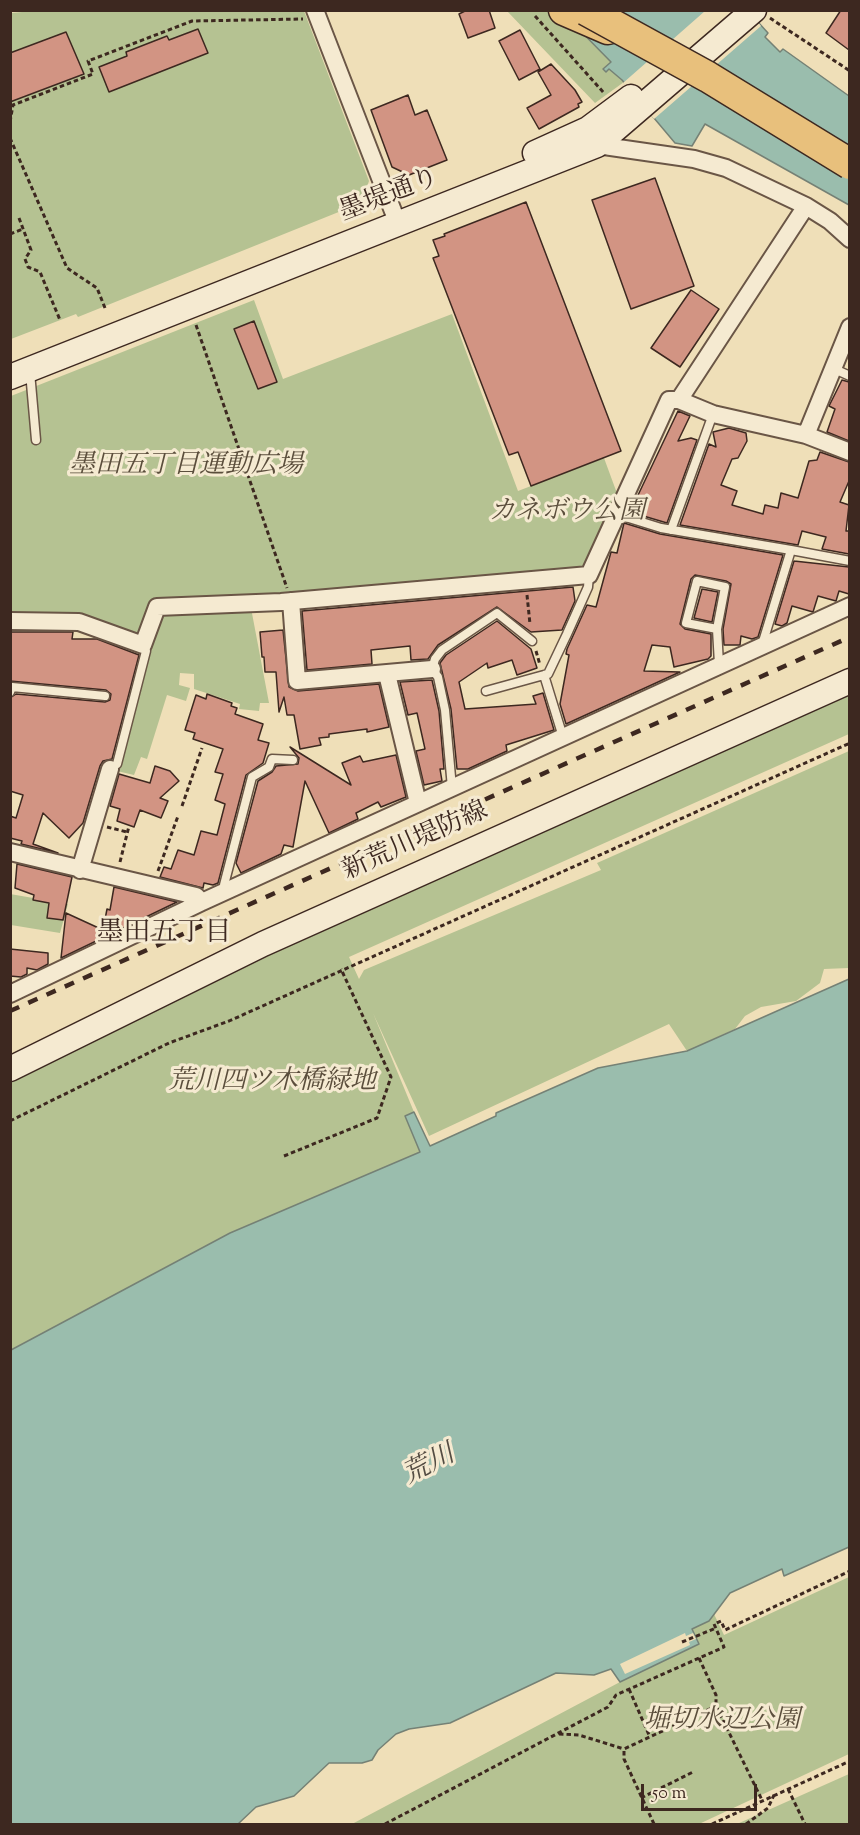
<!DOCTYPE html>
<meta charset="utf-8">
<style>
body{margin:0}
#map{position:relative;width:860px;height:1835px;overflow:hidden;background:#efdfb8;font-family:"Sorts Mill Goudy",serif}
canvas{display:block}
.frame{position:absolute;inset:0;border:12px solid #3d2820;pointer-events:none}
.scale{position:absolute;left:641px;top:1784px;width:116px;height:27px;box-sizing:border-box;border:3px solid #3d2820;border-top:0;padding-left:8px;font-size:18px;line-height:21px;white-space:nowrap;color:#3d2820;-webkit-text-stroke:4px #f5ead1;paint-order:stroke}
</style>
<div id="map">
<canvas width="860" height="1835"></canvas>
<div class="frame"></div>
<div class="scale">50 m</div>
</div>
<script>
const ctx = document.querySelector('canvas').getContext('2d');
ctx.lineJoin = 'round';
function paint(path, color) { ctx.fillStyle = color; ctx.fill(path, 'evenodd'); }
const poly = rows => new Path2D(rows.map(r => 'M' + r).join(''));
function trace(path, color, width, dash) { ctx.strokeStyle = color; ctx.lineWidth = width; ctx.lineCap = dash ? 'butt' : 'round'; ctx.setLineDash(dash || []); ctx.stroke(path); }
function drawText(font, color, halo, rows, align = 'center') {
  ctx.font = font + ' "Sorts Mill Goudy","Noto Serif JP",serif'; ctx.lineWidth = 6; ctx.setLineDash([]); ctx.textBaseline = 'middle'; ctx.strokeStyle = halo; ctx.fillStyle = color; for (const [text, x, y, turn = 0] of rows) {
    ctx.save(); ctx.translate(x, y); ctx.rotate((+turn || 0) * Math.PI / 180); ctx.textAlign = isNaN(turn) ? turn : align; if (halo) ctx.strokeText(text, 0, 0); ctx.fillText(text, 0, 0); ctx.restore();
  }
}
paint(poly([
 [44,10,304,11,369,181,361,203,78,317,76,314,11,339,11,13],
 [507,11,561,11,611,62,603,70,609,69,624,82,595,103],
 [254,300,283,379,452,314,518,491,604,458,618,496,585,569,199,601,154,600,138,638,11,613,11,396],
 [251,608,269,703,260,703,259,711,239,709,240,704,194,689,194,674,180,673,179,685,190,688,186,701,167,695,147,759,141,757,134,775,117,771,160,612],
 [849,691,849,734,349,957,359,979,364,970,601,870,597,863,849,751,849,968,824,969,820,983,796,1001,761,1007,745,1016,735,1029,687,1051,669,1024,429,1136,373,1013,414,1112,405,1116,420,1152,230,1233,11,1350,11,1078,334,920],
 [10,894,68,904,60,933,11,925],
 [849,1577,849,1754,699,1824,352,1824,620,1682,698,1644,692,1629,709,1621,714,1614,724,1635],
 [849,1774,849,1824,737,1824,775,1807]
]), '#b5c292');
const water = poly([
 [561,11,748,11,768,33,765,37,780,52,783,49,849,96,849,205,705,124,692,146,675,143,622,80,609,69,606,72,603,69,611,62,561,11],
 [849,979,849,1547,784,1576,782,1569,730,1593,709,1621,692,1629,699,1644,620,1682,611,1669,594,1675,556,1673,450,1723,409,1729,396,1734,378,1750,372,1760,362,1763,329,1763,294,1796,256,1807,238,1824,11,1824,11,1350,230,1233,420,1152,405,1116,414,1112,430,1146,496,1116,496,1113,598,1068,687,1051,849,979]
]);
paint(water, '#9abdad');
trace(water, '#758175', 1.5);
paint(poly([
 [705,11,749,11,761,26,654,119,623,83],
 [685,1633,686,1636,693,1633,696,1639,689,1642,690,1645,625,1674,620,1664]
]), '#efdfb8');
const building = poly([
 [467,10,489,10,495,28,468,38,459,14,467,10],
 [841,10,849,10,849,50,826,33,841,10],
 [198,29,208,53,109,92,99,67,127,56,126,52,167,36,169,40,198,29],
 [520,30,540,69,519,80,499,41,520,30],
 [66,32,84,74,10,102,10,53,66,32],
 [551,64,575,90,582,102,578,104,579,107,539,129,527,108,551,95,538,72,551,64],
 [408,95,415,115,427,110,447,160,409,175,392,167,371,110,408,95],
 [655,178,694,286,631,309,592,200,655,178],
 [526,202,621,451,531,486,518,452,509,455,433,258,439,256,433,240,445,236,444,234,526,202],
 [691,290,719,309,680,367,651,348,691,290],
 [254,321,277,382,258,389,234,329,254,321],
 [842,380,849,382,849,441,827,432,835,409,829,406,842,380],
 [678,411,690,416,678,441,691,438,697,440,667,523,630,512,678,411],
 [729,428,746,433,747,441,738,458,732,459,721,485,737,491,732,505,763,514,765,505,778,508,781,493,798,498,809,461,817,460,820,452,849,462,849,481,840,502,849,505,846,531,849,531,849,554,822,549,826,537,802,531,798,545,680,525,709,444,716,447,713,432,729,428],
 [624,523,660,534,783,555,758,637,752,639,741,636,740,645,724,645,723,629,731,584,726,581,695,575,691,579,680,624,685,629,711,634,711,656,708,659,674,667,670,647,652,645,644,671,680,672,566,724,560,704,569,655,566,654,567,649,587,605,596,607,611,552,617,553,624,523],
 [794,561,849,567,849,594,839,591,836,601,818,596,813,612,792,606,787,623,782,626,775,624,794,561],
 [573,587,575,601,562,630,531,632,497,607,438,645,428,659,411,660,410,646,371,650,372,664,307,670,302,611,573,587],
 [702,589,718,592,712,622,694,618,702,589],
 [497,621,531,649,537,668,517,675,512,660,488,668,487,663,459,682,465,709,536,704,533,696,543,693,554,730,506,745,507,751,468,769,457,769,451,709,440,663,446,655,497,621],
 [283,630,289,687,298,691,379,684,389,727,367,732,367,729,329,734,329,737,319,738,321,745,300,749,294,715,287,715,284,697,279,712,276,672,265,672,264,657,262,657,260,632,283,630],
 [10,632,73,632,72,639,97,639,139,655,112,759,103,761,100,766,83,823,69,838,43,813,33,844,58,853,21,844,22,841,10,838,10,816,16,818,23,795,10,791,10,698,16,694,105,702,110,700,111,694,106,690,10,681,10,632],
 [432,680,439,711,444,769,440,769,442,781,424,785,416,751,425,749,417,713,408,715,400,682,432,680],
 [207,694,232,703,231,706,237,708,235,714,263,724,258,740,269,743,263,763,246,775,218,883,213,885,204,883,203,888,160,877,164,867,171,869,178,850,194,855,201,831,217,835,225,804,215,800,223,774,215,772,223,749,193,739,195,733,185,730,196,695,206,699,207,694],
 [290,747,351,785,342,763,360,756,363,762,396,755,406,797,381,807,378,802,356,813,358,819,329,833,305,781,293,847,284,845,281,854,241,873,236,863,258,781,272,772,276,766,298,764,299,758,290,747],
 [155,766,170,771,179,781,160,798,168,801,161,818,140,810,134,827,117,821,120,809,110,806,119,774,150,783,155,766],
 [17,864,72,877,63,920,47,918,49,903,33,900,34,895,15,888,17,864],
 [114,887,177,902,61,958,66,913,103,930,107,909,110,910,114,887],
 [10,949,48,953,48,964,37,970,27,968,27,974,21,977,10,976,10,949]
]);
paint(building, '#d29483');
trace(building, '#3d2820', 1.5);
const service = poly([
 [832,368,850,376],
 [30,372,36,440],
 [616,514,661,528,791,550,762,645],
 [671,530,713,414],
 [791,550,850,561],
 [717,629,686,623,697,581,725,587,717,629,719,664],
 [486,691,544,675],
 [10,692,12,687,105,696],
 [563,737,544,675,548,674,567,634,588,587,589,575],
 [110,769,117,764,146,651,143,645],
 [452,788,445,710,438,677,432,669,435,659,442,650,497,613,532,641],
 [228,891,224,885,252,777,269,767,272,759,293,760]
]);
const minor = poly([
 [315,10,398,224],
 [597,145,694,159,726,168,806,206,830,221,850,239],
 [679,400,713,414,806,435,850,452],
 [806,435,850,327],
 [291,601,297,681,432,669],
 [10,621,79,622,143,645,157,607,281,602,589,575,669,400,679,400,806,206],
 [387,674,418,803],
 [10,852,196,896,202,902],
 [80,870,110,769],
 [10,994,202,902,850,606]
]);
const secondary = poly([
 [535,153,588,129,631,97],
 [10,377,597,145,754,10],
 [10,1069,263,944,850,681]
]);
const motorway = poly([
 [564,10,608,29]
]);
trace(service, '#6a5646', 11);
trace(minor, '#6a5646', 20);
trace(secondary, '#3d2820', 27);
trace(motorway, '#3d2820', 33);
trace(poly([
 [535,16,604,93],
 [770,18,850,71],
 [10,122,13,105,93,74,88,61,192,21,303,19],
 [10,138,67,268,97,288,105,308],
 [19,218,31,250,25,259,28,267,40,272,60,320],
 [10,234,23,229],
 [196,325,287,588],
 [527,595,530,624],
 [536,651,540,665],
 [182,806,202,748],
 [107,827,127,832],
 [120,862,129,826],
 [158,871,178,816],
 [10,1121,169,1043,229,1021,850,743],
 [284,1156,377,1118,391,1077,341,969],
 [682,1642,716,1628],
 [699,1658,716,1695,716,1706,762,1800],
 [629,1689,649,1735],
 [559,1734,579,1735,624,1749],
 [788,1789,805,1824],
 [641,1798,693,1772],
 [385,1824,608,1707,616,1695,724,1647,714,1624,721,1621,725,1630,850,1571],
 [654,1824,624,1759,624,1749,716,1706],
 [712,1824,850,1761],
 [746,1824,768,1808,774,1795]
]), '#3d2820', 3, [4.5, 3]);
trace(service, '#f5ead1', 8);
trace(minor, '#f5ead1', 16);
trace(secondary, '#f5ead1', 24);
trace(motorway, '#e8c07c', 30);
trace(poly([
 [10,1011,850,637]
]), '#3d2820', 4.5, [10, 10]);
const motorwayBridge = poly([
 [586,10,708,77,850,164]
]);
trace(motorwayBridge, '#3d2820', 33, []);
trace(motorwayBridge, '#e8c07c', 30);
drawText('26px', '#3d2820', '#f5ead1', [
 ["墨堤通り",390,197,-21],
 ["新荒川堤防線",416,843,-24]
]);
drawText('italic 26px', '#5b4e3c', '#f5ead1', [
 ["墨田五丁目運動広場",186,468],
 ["カネボウ公園",567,514],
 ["荒川四ツ木橋緑地",272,1084],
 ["堀切水辺公園",722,1723]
]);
drawText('27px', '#3d2820', '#f5ead1', [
 ["墨田五丁目",164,935]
]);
drawText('italic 27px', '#544d43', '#f5ead1', [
 ["荒川",430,1467,-27]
]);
</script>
